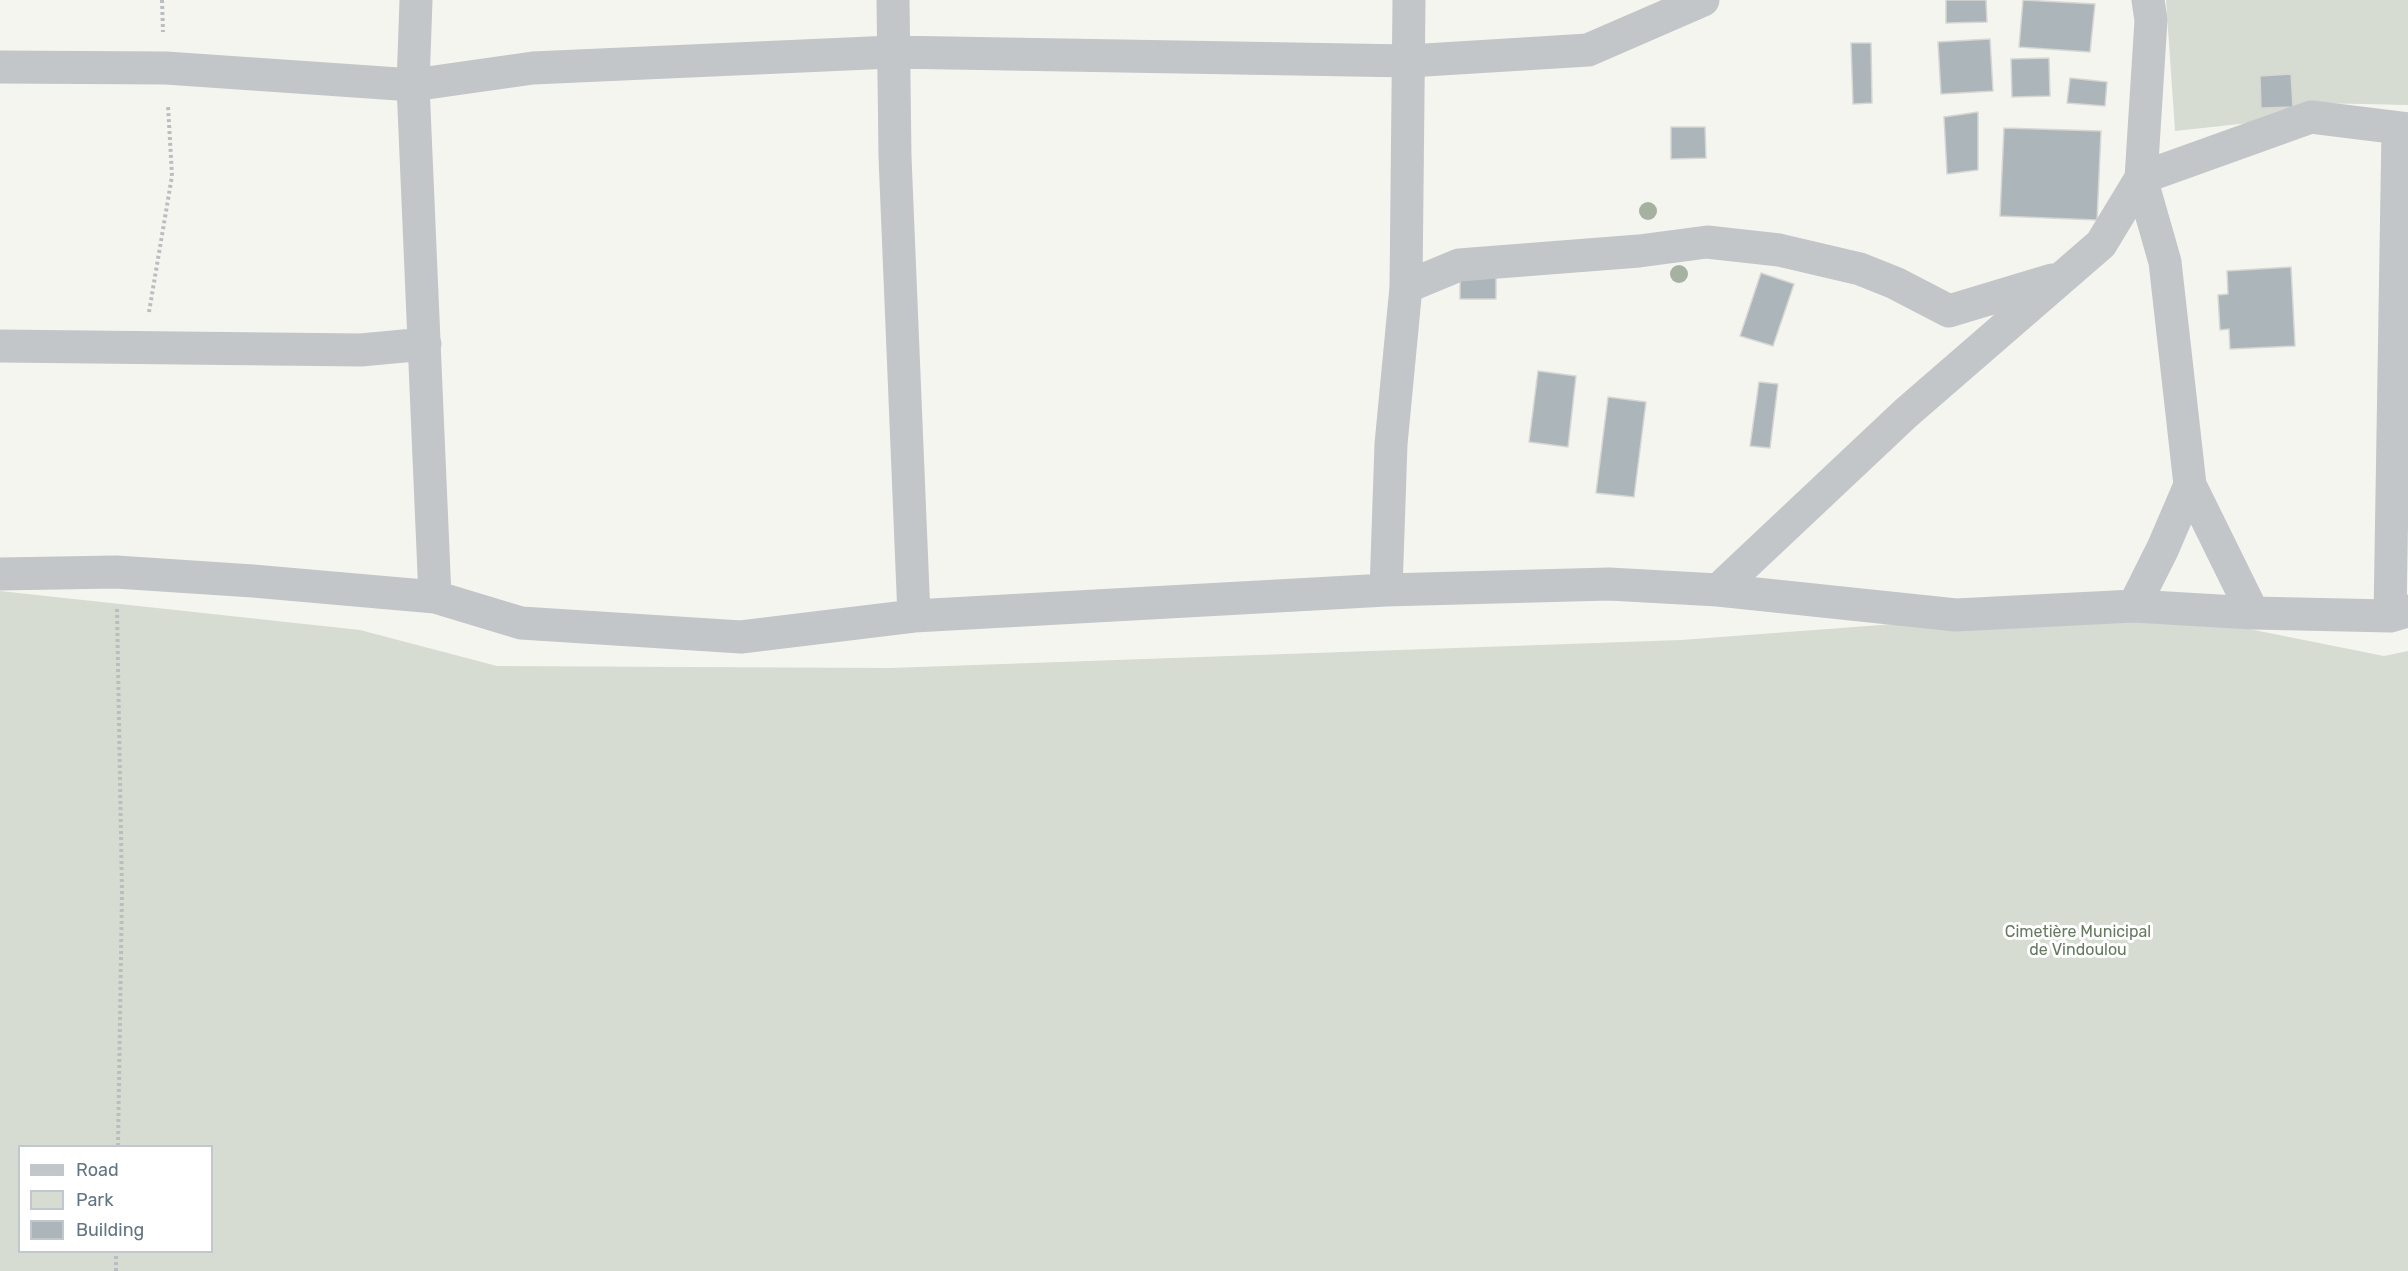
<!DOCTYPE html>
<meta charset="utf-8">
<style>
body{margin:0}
#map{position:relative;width:2408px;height:1271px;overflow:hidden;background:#f5f5f0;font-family:Rubik,sans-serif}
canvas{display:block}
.legend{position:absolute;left:18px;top:1145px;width:195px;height:108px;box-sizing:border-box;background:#fff;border:2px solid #c0c8cd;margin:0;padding:8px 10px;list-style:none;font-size:18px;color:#627583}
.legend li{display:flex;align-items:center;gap:12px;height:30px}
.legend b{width:30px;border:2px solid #c0c8cd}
</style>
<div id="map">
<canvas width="2408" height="1271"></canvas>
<ul class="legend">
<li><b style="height:8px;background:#c2c6c9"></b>Road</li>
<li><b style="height:16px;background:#d6dcd1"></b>Park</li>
<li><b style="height:16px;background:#acb5b9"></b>Building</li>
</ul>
</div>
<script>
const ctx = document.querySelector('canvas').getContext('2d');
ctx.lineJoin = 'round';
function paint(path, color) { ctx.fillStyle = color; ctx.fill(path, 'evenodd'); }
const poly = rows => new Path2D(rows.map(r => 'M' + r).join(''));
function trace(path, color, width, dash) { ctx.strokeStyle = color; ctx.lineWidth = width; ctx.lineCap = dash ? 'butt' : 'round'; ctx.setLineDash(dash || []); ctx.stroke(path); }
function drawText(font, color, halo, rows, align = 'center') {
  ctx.font = font + ' Rubik,sans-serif'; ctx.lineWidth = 6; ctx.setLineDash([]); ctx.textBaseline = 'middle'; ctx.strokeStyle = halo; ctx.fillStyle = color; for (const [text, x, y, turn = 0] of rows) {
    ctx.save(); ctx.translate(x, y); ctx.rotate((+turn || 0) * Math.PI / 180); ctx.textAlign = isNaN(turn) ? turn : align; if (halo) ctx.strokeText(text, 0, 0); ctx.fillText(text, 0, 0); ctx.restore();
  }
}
paint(poly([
 [2166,0,2408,0,2408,105,2314,103,2277,120,2175,131],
 [0,591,360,630,497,666,890,668,1681,640,2134,606,2384,656,2408,651,2408,1271,0,1271],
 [20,1146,212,1146,212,1252,20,1252]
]), '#d6dcd1');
const building = poly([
 [1946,0,1986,0,1987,22,1946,23,1946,0],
 [2023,0,2095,4,2090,52,2019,47,2023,0],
 [1990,39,1993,91,1941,94,1938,42,1990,39],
 [1851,43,1871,43,1872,103,1853,104,1851,43],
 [2049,58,2050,96,2012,97,2011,59,2049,58],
 [2291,74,2293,107,2261,108,2260,76,2291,74],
 [2070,78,2107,82,2105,106,2067,103,2070,78],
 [1978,112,1978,170,1947,174,1944,117,1978,112],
 [1671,127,1705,127,1706,158,1671,159,1671,127],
 [2004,128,2101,131,2097,220,2000,216,2004,128],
 [2291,267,2295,346,2230,349,2229,329,2220,330,2218,295,2228,294,2227,271,2291,267],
 [1761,273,1794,284,1773,346,1740,336,1761,273],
 [1496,275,1496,299,1460,299,1460,276,1496,275],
 [1538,371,1576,376,1568,447,1529,442,1538,371],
 [1759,382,1778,384,1770,448,1750,446,1759,382],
 [1608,397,1646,402,1634,497,1596,493,1608,397]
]);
paint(building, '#acb5b9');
trace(building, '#d6d6d3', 1.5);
trace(poly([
 [162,0,163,32],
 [149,312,172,176,168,105],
 [117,609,122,892,118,1146],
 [116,1271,116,1252]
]), '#bbbec0', 4, [3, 3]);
trace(poly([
 [416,0,413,85,435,597],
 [893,0,895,157,914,616],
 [2148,0,2151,20,2141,178,2165,262,2190,485,2253,613],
 [0,67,166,68,413,85,533,68,892,52,1409,61,1588,50,1703,0],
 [1406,287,1459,265,1639,251,1707,242,1779,250,1860,269,1895,283,1949,311,2052,280],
 [0,346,361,350,425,344],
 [0,574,116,572,253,581,435,597,521,623,741,637,914,616,1386,590,1609,584,1718,590,1956,615,2134,606,2253,613,2390,616,2408,611],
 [1386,590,1391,444,1406,287,1409,0],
 [1718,590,1906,413,2101,244,2141,178,2311,117,2408,129],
 [2134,606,2163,548,2190,485],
 [2390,616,2398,129]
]), '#c2c6c9', 33);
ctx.fillStyle = '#a7b1a1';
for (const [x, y] of [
 [1648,211],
 [1679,274]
]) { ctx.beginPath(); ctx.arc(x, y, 9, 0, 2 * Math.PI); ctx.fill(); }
drawText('16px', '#677a61', '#fff', [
 ["Cimetière Municipal",2078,932],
 ["de Vindoulou",2078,950]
]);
</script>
